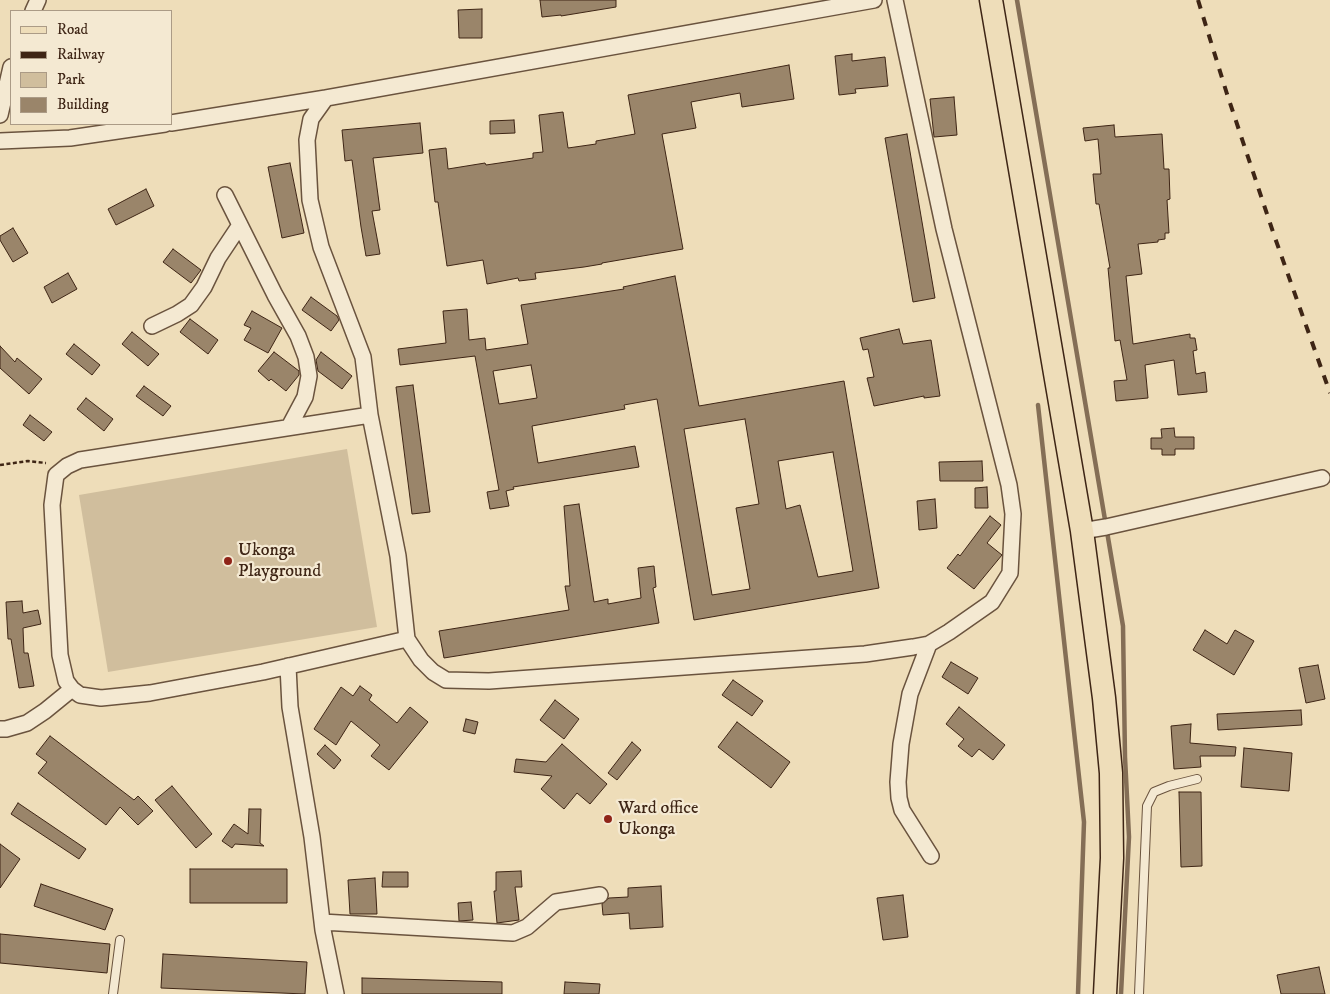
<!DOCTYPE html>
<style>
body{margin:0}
#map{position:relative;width:1330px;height:994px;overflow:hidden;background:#eeddb9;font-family:"IM FELL DW Pica",serif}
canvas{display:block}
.legend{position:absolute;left:10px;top:10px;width:162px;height:115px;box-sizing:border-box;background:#f4e9d2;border:1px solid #ab9b86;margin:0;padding:6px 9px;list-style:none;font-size:15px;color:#3e2515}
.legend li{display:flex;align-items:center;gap:10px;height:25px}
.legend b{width:25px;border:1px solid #ab9b86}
</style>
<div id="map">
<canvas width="1330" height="994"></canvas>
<ul class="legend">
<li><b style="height:6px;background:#eeddb9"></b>Road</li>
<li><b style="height:6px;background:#3e2515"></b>Railway</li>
<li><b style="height:14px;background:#d0be9d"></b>Park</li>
<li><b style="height:14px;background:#9a856a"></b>Building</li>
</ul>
</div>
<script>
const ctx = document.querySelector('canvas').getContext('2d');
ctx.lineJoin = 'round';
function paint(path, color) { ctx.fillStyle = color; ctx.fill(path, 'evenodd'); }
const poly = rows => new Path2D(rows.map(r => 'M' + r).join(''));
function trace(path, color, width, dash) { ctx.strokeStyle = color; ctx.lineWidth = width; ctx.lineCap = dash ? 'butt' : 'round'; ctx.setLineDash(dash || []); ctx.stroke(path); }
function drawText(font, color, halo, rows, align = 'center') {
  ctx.font = font + ' "IM FELL DW Pica",serif'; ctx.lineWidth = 4.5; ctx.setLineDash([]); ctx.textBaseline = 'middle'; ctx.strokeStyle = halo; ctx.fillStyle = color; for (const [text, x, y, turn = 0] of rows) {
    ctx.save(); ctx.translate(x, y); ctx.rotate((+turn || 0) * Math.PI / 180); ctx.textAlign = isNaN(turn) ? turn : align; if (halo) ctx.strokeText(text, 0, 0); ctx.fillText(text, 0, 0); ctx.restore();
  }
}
paint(poly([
 [347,449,377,627,108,672,79,495]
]), '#d0be9d');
trace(poly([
 [1017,0,1123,626,1125,757,1129,837,1121,994],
 [1038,405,1084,822,1078,994]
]), '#846e56', 4.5);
const building = poly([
 [540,0,616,0,616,7,561,16,561,15,542,17,540,0],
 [482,9,482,38,459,38,458,10,482,9],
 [852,54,852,61,885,57,888,86,855,89,856,93,839,95,835,56,852,54],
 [789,65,794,99,742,107,740,93,691,102,696,128,662,134,683,249,602,263,602,264,584,267,535,273,536,279,519,281,518,278,487,284,483,260,447,266,438,202,435,202,429,150,446,148,448,169,485,163,486,165,533,158,533,153,543,152,539,115,563,112,568,148,596,144,596,141,635,134,628,95,789,65],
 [954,97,957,135,934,137,930,99,954,97],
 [514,120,515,133,490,134,490,121,514,120],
 [420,123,423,153,373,158,380,210,372,211,380,254,366,256,361,227,352,160,345,161,342,130,420,123],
 [1114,125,1115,137,1162,134,1164,169,1169,169,1170,199,1167,200,1169,233,1165,233,1165,239,1158,240,1158,242,1138,244,1142,274,1126,276,1133,344,1190,334,1190,338,1195,338,1197,350,1193,351,1196,374,1205,372,1207,392,1178,395,1174,360,1145,365,1148,398,1116,401,1114,381,1127,380,1120,340,1115,341,1108,268,1110,268,1099,204,1096,204,1093,174,1101,174,1098,139,1085,141,1083,128,1114,125],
 [907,134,935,298,913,302,885,138,907,134],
 [290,163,304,233,282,238,268,167,290,163],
 [146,189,154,206,116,225,108,209,146,189],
 [13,228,28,253,13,262,0,240,0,236,13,228],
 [173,249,201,270,191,283,163,262,173,249],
 [68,273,77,289,52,303,44,287,68,273],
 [675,276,699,406,844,381,879,588,694,620,657,399,624,405,625,409,532,426,538,463,635,446,639,467,513,487,514,489,506,491,509,506,490,509,487,492,499,490,475,356,400,365,398,349,446,343,443,311,467,309,469,340,485,338,486,350,528,344,521,305,624,289,623,287,675,276],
 [531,365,537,398,499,404,493,371,531,365],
 [745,419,759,504,736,508,750,589,712,595,684,429,745,419],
 [833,452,853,571,818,577,800,505,786,509,778,461,833,452],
 [311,297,337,316,339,320,331,331,302,310,311,297],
 [252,311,282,328,268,353,244,340,251,328,244,325,252,311],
 [190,319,218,340,208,354,180,332,190,319],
 [899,329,903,344,931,340,940,396,924,398,924,396,874,406,867,378,874,377,868,349,863,350,860,338,899,329],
 [132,332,159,354,148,366,122,344,132,332],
 [74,344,100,365,92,375,66,354,74,344],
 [0,346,15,362,17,358,42,379,29,394,0,368,0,346],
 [274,352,299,371,299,375,286,391,271,379,269,381,258,371,274,352],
 [321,352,352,376,342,389,318,371,316,360,321,352],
 [413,385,430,512,412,514,396,387,413,385],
 [144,386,171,406,163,416,136,396,144,386],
 [86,398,113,419,104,431,77,409,86,398],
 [30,415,52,432,44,441,23,425,30,415],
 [1174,428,1175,437,1194,437,1194,449,1175,449,1175,455,1162,455,1162,449,1151,449,1151,438,1162,438,1161,429,1174,428],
 [982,461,983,481,940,481,939,462,982,461],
 [987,487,988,508,975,508,975,488,987,487],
 [935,499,937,528,919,530,917,501,935,499],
 [579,504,594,602,608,599,608,604,641,598,638,568,654,566,656,587,653,588,659,623,444,658,439,631,569,610,565,586,570,586,564,506,579,504],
 [990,516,1001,525,987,543,1002,555,974,589,947,568,958,554,960,556,990,516],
 [22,601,23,613,38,610,41,624,23,628,24,653,28,653,34,686,19,688,11,639,8,639,6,602,22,601],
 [1205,630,1227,644,1235,630,1254,641,1234,675,1193,650,1205,630],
 [951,662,978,678,968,694,942,677,951,662],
 [1318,665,1325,699,1306,703,1299,668,1318,665],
 [733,680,763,701,752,716,722,695,733,680],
 [360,686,372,695,369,700,397,723,410,707,428,722,389,770,371,756,380,745,351,721,336,745,314,729,341,687,353,696,360,686],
 [555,700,579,719,564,739,540,720,555,700],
 [959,707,1005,745,993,760,979,749,972,757,958,746,964,739,946,724,959,707],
 [1301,710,1302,725,1218,730,1217,714,1301,710],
 [466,719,478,722,475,734,463,731,466,719],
 [737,722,790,762,771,788,718,747,737,722],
 [1191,724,1190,743,1236,747,1235,756,1200,756,1201,767,1174,769,1171,726,1191,724],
 [50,736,134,800,138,796,153,811,138,825,120,807,106,825,38,773,47,762,36,754,50,736],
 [632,742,641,750,617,780,608,773,632,742],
 [562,744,607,784,590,804,577,793,564,809,541,789,552,776,514,772,516,759,546,762,562,744],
 [325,745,341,760,334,769,317,754,325,745],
 [1244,748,1292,753,1289,791,1241,787,1244,748],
 [172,786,212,834,196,848,155,800,172,786],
 [1179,792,1201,792,1202,866,1181,867,1179,792],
 [18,803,86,849,79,859,11,814,18,803],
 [249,809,261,809,260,843,264,846,235,844,232,848,222,841,234,824,248,834,249,809],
 [0,844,20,859,0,888,0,844],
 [190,869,287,869,287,903,190,903,190,869],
 [521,871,522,887,515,887,519,920,497,923,494,891,496,891,496,872,521,871],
 [383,872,408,872,408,887,382,887,383,872],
 [375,878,377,914,350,914,348,880,375,878],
 [41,884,113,909,105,930,34,906,41,884],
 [661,886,663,927,630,929,629,913,603,915,602,904,609,898,628,897,628,888,661,886],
 [903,895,908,937,883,940,877,898,903,895],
 [471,902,473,920,459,921,458,903,471,902],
 [0,934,110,944,107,973,0,963,0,934],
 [163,954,307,962,305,994,161,988,163,954],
 [1319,967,1325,994,1281,994,1277,975,1319,967],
 [362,978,502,982,502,994,362,994,362,978],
 [565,982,600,984,599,994,564,994,565,982]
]);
paint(building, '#9a856a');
trace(building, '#3e2515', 1);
const lane = poly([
 [113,994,120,940],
 [1139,994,1147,806,1154,792,1169,786,1197,779]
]);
const street = poly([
 [33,11,38,0],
 [326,98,311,119,307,140,310,200,321,247,363,357,370,415,398,556,407,639,421,660,433,672,446,680,489,681,865,654,913,647,929,644,949,632,992,602,1010,573,1013,514,1009,485,944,229,895,0],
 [0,115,11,67],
 [171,123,326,98,874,0],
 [0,141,70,138,165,124],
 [225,195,275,295,298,336,306,357,309,376,305,397,289,427],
 [152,326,177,314,191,305,204,287,218,258,240,225],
 [370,415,80,460,67,466,56,475,52,505,60,655,66,681,72,689,80,695,101,698,150,693,263,672,407,639],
 [1082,531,1106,527,1322,478],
 [929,644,910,694,901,744,898,782,899,798,902,810,931,856],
 [288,666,290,707,312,837,323,930,336,994],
 [0,729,6,729,27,723,45,711,72,689],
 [322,922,513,933,527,927,556,902,600,895]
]);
const primary = poly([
 [991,0,1082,531,1104,698,1111,773,1112,858,1105,994]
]);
trace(lane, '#6a533e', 10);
trace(street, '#6a533e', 18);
trace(primary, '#3e2515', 25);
trace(poly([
 [0,465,28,461,46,463]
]), '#3e2515', 2.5, [4, 2.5]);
trace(lane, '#f4e9d2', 8);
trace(street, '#f4e9d2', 15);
trace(primary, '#eeddb9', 22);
trace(poly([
 [1198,0,1227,94,1274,235,1330,393]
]), '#3e2515', 4, [9, 9]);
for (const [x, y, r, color] of [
 [228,561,5,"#8f2418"],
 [608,819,5,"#8f2418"]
]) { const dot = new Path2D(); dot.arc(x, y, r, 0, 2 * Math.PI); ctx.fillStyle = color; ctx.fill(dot); trace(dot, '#f4e9d2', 2); }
drawText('18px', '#3e2515', '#f4e9d2', [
 ["Ukonga",238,551],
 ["Playground",238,572],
 ["Ward office",618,809],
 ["Ukonga",618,830]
], 'left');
</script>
